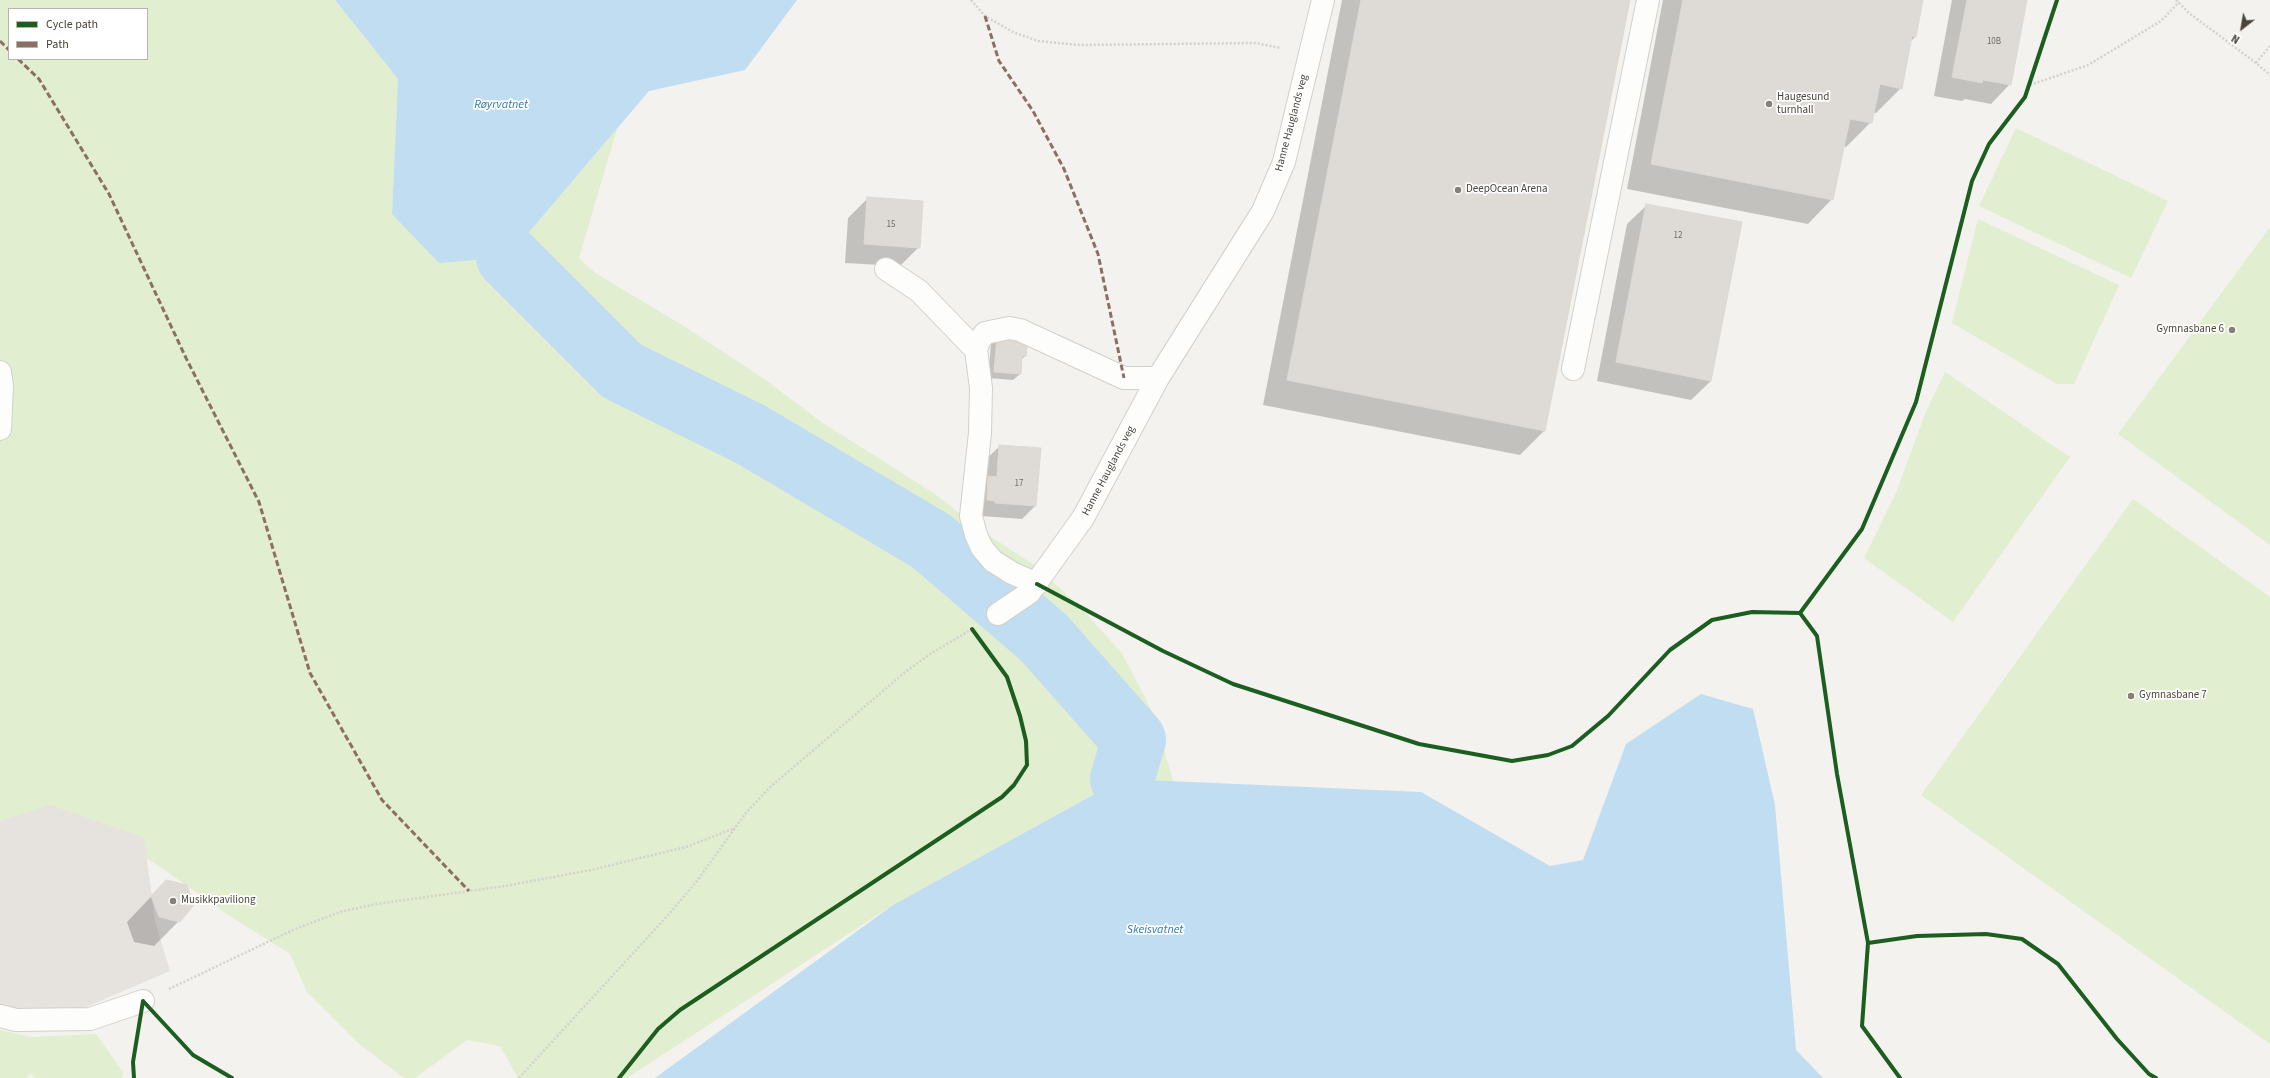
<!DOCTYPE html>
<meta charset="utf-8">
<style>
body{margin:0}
#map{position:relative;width:2270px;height:1078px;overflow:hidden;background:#f4f2ee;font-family:"Source Sans 3",sans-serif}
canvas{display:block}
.legend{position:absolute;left:8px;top:8px;width:140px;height:52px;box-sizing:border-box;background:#fff;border:1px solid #b7b4b0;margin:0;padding:5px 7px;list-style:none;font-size:12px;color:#4b4439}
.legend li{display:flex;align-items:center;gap:8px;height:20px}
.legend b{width:20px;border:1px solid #b7b4b0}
.north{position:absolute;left:2222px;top:8px;width:40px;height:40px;-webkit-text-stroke:3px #fff;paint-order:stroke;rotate:211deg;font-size:11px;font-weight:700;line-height:16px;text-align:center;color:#4b4439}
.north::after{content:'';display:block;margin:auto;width:14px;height:18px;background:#4b4439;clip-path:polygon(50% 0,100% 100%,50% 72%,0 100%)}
</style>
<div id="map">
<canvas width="2270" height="1078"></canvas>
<ul class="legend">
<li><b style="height:5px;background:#1b5e20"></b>Cycle path</li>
<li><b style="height:5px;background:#8d6e63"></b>Path</li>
</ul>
<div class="north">N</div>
</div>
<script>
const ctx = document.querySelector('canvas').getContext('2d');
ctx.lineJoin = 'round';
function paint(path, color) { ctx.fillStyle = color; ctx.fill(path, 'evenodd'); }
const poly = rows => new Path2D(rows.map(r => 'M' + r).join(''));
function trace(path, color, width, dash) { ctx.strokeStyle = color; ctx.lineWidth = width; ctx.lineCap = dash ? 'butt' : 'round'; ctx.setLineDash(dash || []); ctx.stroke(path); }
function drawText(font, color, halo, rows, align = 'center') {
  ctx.font = font + ' "Source Sans 3",sans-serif'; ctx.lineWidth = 3.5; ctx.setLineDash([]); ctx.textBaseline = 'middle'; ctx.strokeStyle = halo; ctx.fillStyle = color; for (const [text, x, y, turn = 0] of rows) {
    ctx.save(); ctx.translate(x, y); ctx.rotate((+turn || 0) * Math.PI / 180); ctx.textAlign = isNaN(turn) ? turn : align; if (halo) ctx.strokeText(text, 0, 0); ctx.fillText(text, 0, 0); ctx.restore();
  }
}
paint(poly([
 [0,0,335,0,398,79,392,214,508,257,617,129,579,258,595,273,682,325,767,381,823,423,935,494,982,531,1036,566,1080,607,1122,653,1152,711,1174,783,1122,779,893,905,627,1078,518,1078,500,1046,467,1040,415,1078,404,1078,358,1043,307,992,290,954,227,914,153,862,79,830,0,876],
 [9,9,147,9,147,59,9,59],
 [2016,128,2168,201,2131,278,1979,206],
 [1978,219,2119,285,2074,384,2057,384,1952,323],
 [2270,227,2270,545,2118,434],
 [1945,372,2070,457,1953,622,1864,558,1896,493,1925,414],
 [2133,499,2270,597,2270,1044,1921,795],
 [0,1030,31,1037,96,1034,123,1072,122,1078,35,1078,31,1074,26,1078,0,1078]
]), '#e1eecf');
paint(poly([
 [50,805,144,837,155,921,170,971,86,1007,19,1019,0,1013,0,821]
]), '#e6e3df');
paint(poly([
 [335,0,797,0,745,70,649,91,508,257,439,263,392,214,398,79],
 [1701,694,1753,709,1775,805,1796,1050,1823,1078,655,1078,893,905,1122,779,1421,792,1550,866,1583,860,1626,744]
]), '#c0ddf1');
paint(poly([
 [1342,0,1629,0,1544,431,1520,455,1263,405],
 [1663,0,1922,0,1915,37,1910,42,1901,88,1876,113,1873,112,1871,122,1846,147,1843,146,1832,199,1808,224,1627,189],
 [1952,0,2026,0,2010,84,1991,104,1965,99,1962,101,1934,96],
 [868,198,919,247,900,266,845,263,848,218],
 [1647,205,1711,381,1691,400,1597,381,1627,224],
 [997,338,1025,356,1021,360,1020,374,1013,380,988,378,991,344],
 [1000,446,1035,506,1022,519,982,516,986,459],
 [166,881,179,921,154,946,134,942,127,922]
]), '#0003');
trace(poly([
 [508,257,622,371,750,434,931,541,1044,638,1134,740,1122,779]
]), '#c0ddf1', 64);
const building = poly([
 [1361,0,1630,0,1545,431,1287,380,1361,0],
 [1683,0,1923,0,1916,37,1912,36,1902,89,1880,84,1872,123,1850,119,1833,200,1651,164,1683,0],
 [1967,0,2027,0,2011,85,1983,80,1982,83,1952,77,1967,0],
 [867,197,923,201,920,248,864,244,867,197],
 [1646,204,1742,222,1711,381,1616,362,1646,204],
 [997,337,1028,339,1026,356,1022,356,1021,374,994,372,997,337],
 [999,445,1041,448,1036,506,995,503,995,501,987,500,988,476,997,477,999,445],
 [166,880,187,885,194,905,180,922,159,917,151,896,166,880]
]);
paint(building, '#dedbd6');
trace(building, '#dcd9d4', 1);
const minor = poly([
 [886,269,919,291,976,350,981,388,980,433,971,516,976,535,982,548,993,561,1012,573,1037,584],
 [976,350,979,341,985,333,1009,328,1020,330,1124,378,1158,378],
 [1573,369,1648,0],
 [0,372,2,386,0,429],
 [998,614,1029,593,1083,518,1158,378,1263,211,1284,162,1323,0],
 [0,1016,16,1020,90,1019,143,1001]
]);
trace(minor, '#d2d0cb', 24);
trace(poly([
 [971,0,985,16,1013,32,1038,41,1080,45,1255,43,1281,48],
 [2176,0,2189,13,2256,63],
 [2270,46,2256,63,2270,75],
 [2030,85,2088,65,2161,21,2179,2],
 [1063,598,1163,651,1233,684,1419,744,1512,761,1548,755,1572,746,1608,716,1670,650,1712,620,1752,612,1800,613,1817,636,1837,774,1868,943,1862,1026,1900,1078],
 [1800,613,1862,529,1916,402,1972,181,1989,144,2025,97,2057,0],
 [169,989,295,929,340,912,376,904,505,886,591,870,686,847,735,828],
 [162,1022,193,1055,232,1078],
 [134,1078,133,1062,137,1035],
 [519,1078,669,914,697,881,745,814,769,788,904,673,930,654,974,628],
 [619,1078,658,1029,680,1010,1002,797,1014,785,1027,765,1026,741,1020,716,1007,677,978,638]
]), '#d3d2cc', 2.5, [2, 2]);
trace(minor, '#fdfdfc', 22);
trace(poly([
 [985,16,999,61,1033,111,1064,169,1098,254,1124,378],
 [0,41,9,50],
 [18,59,39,79,109,194,186,358,259,502,310,673,382,800,469,891]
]), '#8d6e63', 3, [6, 3]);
trace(poly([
 [1037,584,1163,651,1233,684,1419,744,1512,761,1548,755,1572,746,1608,716,1670,650,1712,620,1752,612,1800,613,1817,636,1837,774,1868,943,1862,1026,1900,1078],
 [1800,613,1862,529,1916,402,1972,181,1989,144,2025,97,2057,0],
 [1868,943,1917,936,1986,934,2022,939,2058,964,2117,1039,2149,1074,2156,1078],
 [143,1001,193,1055,232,1078],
 [134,1078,133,1062,143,1001],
 [619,1078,658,1029,680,1010,1002,797,1014,785,1027,765,1026,741,1020,716,1007,677,972,629]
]), '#1b5e20', 4);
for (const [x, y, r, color] of [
 [1769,104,4,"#868178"],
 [1458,190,4,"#868178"],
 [2232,330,4,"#868178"],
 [2131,696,4,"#868178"],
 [173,901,4,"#868178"]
]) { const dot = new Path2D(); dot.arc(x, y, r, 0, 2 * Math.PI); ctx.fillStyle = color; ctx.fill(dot); trace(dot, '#fff', 1.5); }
drawText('9px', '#706a61', null, [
 ["10B",1994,42],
 ["15",891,225],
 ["12",1678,236],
 ["17",1019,484]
]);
drawText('11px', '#4b4439', '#fff', [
 ["Haugesund",1777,98],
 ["turnhall",1777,111],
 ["DeepOcean Arena",1466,190],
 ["Gymnasbane 6",2224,330,"right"],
 ["Gymnasbane 7",2139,696],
 ["Musikkpaviliong",181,901]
], 'left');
drawText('11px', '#4b4439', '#fff', [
 ["Hanne Hauglands veg",1292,123,-75],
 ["Hanne Hauglands veg",1109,471,-62]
]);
drawText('italic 12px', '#2e7ab2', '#fff', [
 ["Røyrvatnet",501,105],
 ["Skeisvatnet",1155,930]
]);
</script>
